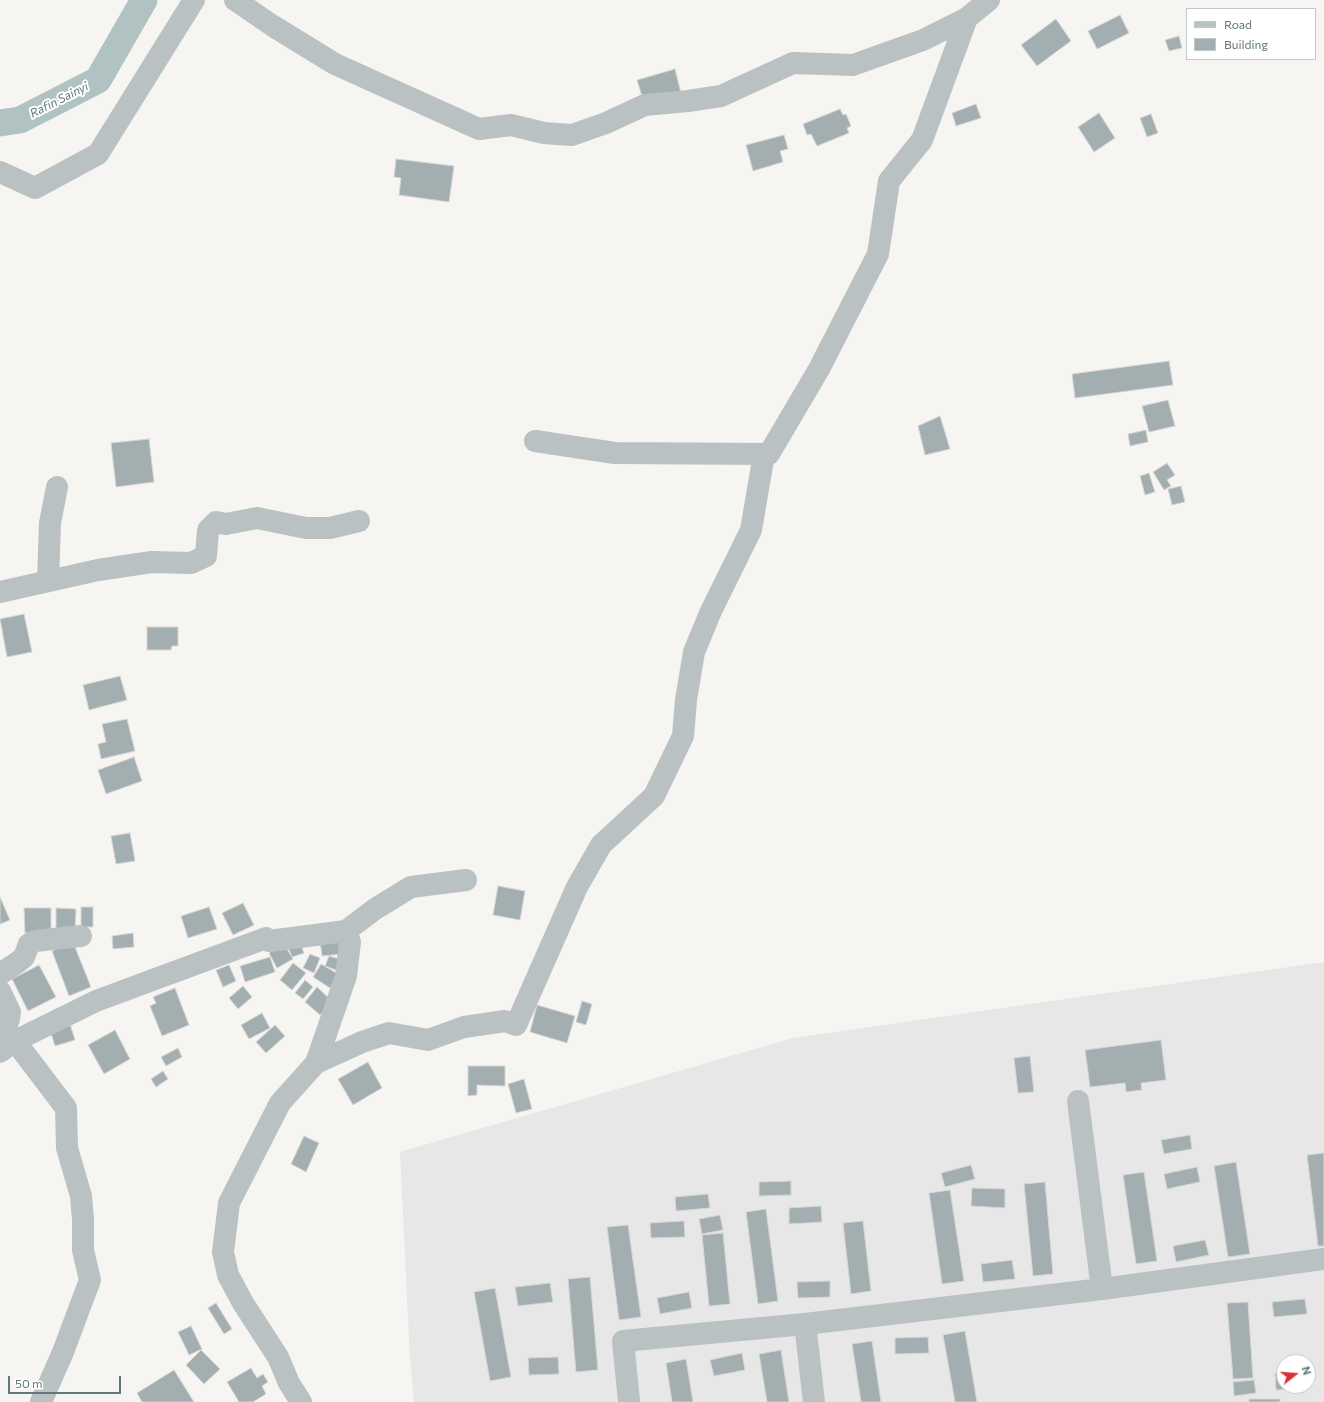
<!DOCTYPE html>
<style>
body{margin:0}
#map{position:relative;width:1324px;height:1402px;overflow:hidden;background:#f6f5f2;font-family:Commissioner,sans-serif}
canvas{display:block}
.legend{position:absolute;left:1186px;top:8px;width:130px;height:52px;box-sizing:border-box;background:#fff;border:1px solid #c0c9ca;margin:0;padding:5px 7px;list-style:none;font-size:12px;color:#62777b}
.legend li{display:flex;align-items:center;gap:8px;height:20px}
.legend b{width:20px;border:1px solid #c0c9ca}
.north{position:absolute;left:1276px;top:1354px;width:40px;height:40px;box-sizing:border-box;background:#fff;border:1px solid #c0c9ca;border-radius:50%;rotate:73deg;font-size:11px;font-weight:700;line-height:16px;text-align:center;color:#62777b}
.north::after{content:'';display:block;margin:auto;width:14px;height:18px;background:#d83034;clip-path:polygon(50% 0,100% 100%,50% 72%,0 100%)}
.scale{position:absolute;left:8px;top:1376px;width:113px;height:18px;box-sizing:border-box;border:2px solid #62777b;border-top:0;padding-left:5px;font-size:12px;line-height:14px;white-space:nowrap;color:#62777b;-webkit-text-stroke:3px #fff;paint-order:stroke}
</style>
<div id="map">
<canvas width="1324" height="1402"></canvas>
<ul class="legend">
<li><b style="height:5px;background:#bac1c2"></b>Road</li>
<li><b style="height:11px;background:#a3aeb0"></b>Building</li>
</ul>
<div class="north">N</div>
<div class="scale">50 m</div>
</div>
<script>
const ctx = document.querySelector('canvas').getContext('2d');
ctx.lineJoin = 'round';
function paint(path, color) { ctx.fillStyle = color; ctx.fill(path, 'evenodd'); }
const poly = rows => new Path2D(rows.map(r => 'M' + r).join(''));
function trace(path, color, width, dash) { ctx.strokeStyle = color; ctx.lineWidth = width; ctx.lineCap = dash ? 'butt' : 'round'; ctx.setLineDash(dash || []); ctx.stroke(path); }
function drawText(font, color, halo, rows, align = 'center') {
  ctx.font = font + ' Commissioner,sans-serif'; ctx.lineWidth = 4; ctx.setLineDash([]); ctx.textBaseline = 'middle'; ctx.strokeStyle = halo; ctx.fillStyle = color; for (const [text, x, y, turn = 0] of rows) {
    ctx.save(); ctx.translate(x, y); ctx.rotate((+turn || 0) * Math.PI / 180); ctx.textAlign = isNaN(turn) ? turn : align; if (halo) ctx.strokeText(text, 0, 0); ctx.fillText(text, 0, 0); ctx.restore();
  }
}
paint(poly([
 [1324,962,1324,1402,414,1402,410,1359,400,1152,793,1038],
 [1284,1362,1308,1362,1308,1386,1284,1386]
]), '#e6e7e6');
trace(poly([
 [0,123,20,120,98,80,144,0]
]), '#b1c2c2', 27);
const building = poly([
 [1120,15,1129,33,1097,49,1088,31,1120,15],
 [1056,19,1071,41,1037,66,1021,45,1056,19],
 [1179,36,1182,48,1169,51,1165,40,1179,36],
 [675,69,681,93,644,103,637,80,675,69],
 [976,104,981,118,956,126,952,113,976,104],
 [840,109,843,115,846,114,851,126,847,128,849,133,817,146,811,134,807,135,803,124,840,109],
 [1099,113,1115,138,1094,152,1078,127,1099,113],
 [1151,114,1158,133,1147,137,1140,118,1151,114],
 [784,135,788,149,780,151,783,162,753,171,746,145,784,135],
 [396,159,454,166,449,202,399,195,401,178,394,177,396,159],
 [1169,361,1173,385,1075,398,1072,374,1169,361],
 [1168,400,1175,426,1149,432,1142,406,1168,400],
 [940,416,950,449,925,455,918,426,940,416],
 [1146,430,1148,442,1130,446,1128,434,1146,430],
 [149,439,154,482,116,487,111,443,149,439],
 [1167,463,1175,475,1167,480,1171,486,1164,490,1153,472,1167,463],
 [1149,473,1155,492,1145,495,1140,476,1149,473],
 [1181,486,1185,502,1172,505,1168,489,1181,486],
 [24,614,32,652,7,657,0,619,24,614],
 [147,627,178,627,178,646,172,646,171,650,147,650,147,627],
 [120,676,127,700,89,710,83,685,120,676],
 [127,719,135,751,101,759,98,744,106,742,102,724,127,719],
 [134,757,142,781,106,794,98,770,134,757],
 [130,833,135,861,116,864,111,836,130,833],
 [498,886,525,891,520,920,493,915,498,886],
 [0,897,10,920,0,924,0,897],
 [243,903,254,925,233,935,222,913,243,903],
 [81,907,93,907,93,927,81,927,81,907],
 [209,907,217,929,188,938,181,916,209,907],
 [24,908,51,908,51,933,25,933,24,908],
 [56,908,76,909,75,932,56,932,56,908],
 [133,933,134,947,113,949,112,936,133,933],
 [341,938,342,954,322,956,320,941,341,938],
 [299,940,304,953,292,957,287,944,299,940],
 [73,942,91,987,69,996,52,951,73,942],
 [284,944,293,959,277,968,269,953,284,944],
 [310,954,320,958,314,973,303,968,310,954],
 [329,956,342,960,339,971,325,966,329,956],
 [270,957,275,972,245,982,240,966,270,957],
 [293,963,306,973,292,990,280,980,293,963],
 [321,964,338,974,330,988,313,977,321,964],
 [39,965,56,997,28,1011,12,979,39,965],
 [229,965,236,981,223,987,216,970,229,965],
 [305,980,313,987,303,999,295,993,305,980],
 [243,986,252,997,238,1009,229,998,243,986],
 [317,987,332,1001,320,1015,305,1002,317,987],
 [175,988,189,1025,162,1036,150,1006,156,1003,153,997,175,988],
 [582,1001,592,1004,586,1025,576,1022,582,1001],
 [537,1005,575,1016,567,1043,530,1032,537,1005],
 [262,1013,270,1028,249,1039,241,1025,262,1013],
 [69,1021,75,1040,55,1046,49,1027,69,1021],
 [275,1025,285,1036,266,1053,256,1042,275,1025],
 [115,1030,130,1059,104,1074,88,1045,115,1030],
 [1161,1040,1166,1080,1141,1083,1142,1090,1126,1092,1125,1083,1090,1087,1085,1050,1161,1040],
 [178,1048,182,1057,166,1066,161,1057,178,1048],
 [1030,1056,1034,1092,1018,1093,1014,1058,1030,1056],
 [368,1062,382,1088,353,1105,338,1079,368,1062],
 [468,1066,505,1066,505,1086,477,1085,477,1095,468,1096,468,1066],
 [163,1071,168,1079,156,1087,151,1079,163,1071],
 [524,1079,532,1109,516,1113,508,1084,524,1079],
 [1190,1135,1192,1149,1164,1154,1161,1140,1190,1135],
 [304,1136,319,1143,306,1172,291,1164,304,1136],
 [1324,1153,1324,1246,1318,1246,1307,1155,1324,1153],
 [1236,1162,1250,1254,1228,1257,1214,1166,1236,1162],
 [971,1165,975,1179,945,1187,941,1173,971,1165],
 [1197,1167,1200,1182,1167,1189,1164,1174,1197,1167],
 [1144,1172,1157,1261,1136,1264,1123,1175,1144,1172],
 [791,1181,791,1195,759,1196,759,1182,791,1181],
 [1045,1182,1053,1274,1033,1276,1024,1184,1045,1182],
 [972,1188,1005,1189,1005,1208,971,1206,972,1188],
 [950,1190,964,1281,942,1284,929,1193,950,1190],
 [708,1194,710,1208,676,1211,675,1197,708,1194],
 [821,1206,822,1222,789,1224,789,1208,821,1206],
 [766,1209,778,1301,758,1304,746,1212,766,1209],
 [720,1215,723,1230,702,1234,699,1219,720,1215],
 [684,1221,685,1237,651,1238,650,1223,684,1221],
 [863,1221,871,1291,851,1294,843,1223,863,1221],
 [628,1225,641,1317,619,1320,607,1227,628,1225],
 [723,1233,730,1304,709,1306,702,1235,723,1233],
 [1205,1240,1209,1255,1176,1262,1173,1246,1205,1240],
 [1012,1260,1015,1279,983,1282,981,1264,1012,1260],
 [590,1277,598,1370,576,1372,568,1279,590,1277],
 [830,1281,830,1297,798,1298,797,1282,830,1281],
 [550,1283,553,1302,518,1306,515,1287,550,1283],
 [495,1288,511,1377,490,1381,474,1292,495,1288],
 [689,1292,692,1308,660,1314,657,1298,689,1292],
 [1305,1299,1307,1314,1274,1317,1272,1302,1305,1299],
 [1248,1302,1253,1378,1233,1379,1227,1303,1248,1302],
 [216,1303,232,1329,224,1334,208,1308,216,1303],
 [191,1326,202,1349,189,1355,178,1332,191,1326],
 [965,1331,977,1402,955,1402,943,1335,965,1331],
 [928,1337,929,1353,895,1354,895,1338,928,1337],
 [872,1341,881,1402,861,1402,852,1344,872,1341],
 [201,1350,220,1369,204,1384,186,1365,201,1350],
 [781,1350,789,1402,767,1402,759,1354,781,1350],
 [742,1353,745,1370,714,1376,710,1360,742,1353],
 [558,1357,559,1374,529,1375,528,1358,558,1357],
 [686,1359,693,1402,672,1402,666,1363,686,1359],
 [251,1368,257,1378,263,1374,268,1382,262,1386,266,1394,253,1402,239,1402,227,1382,251,1368],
 [174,1370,194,1402,142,1402,137,1393,174,1370],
 [1284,1372,1284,1386,1307,1386,1307,1388,1276,1390,1275,1373,1284,1372],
 [1254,1380,1256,1393,1234,1396,1233,1382,1254,1380],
 [1249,1399,1280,1399,1280,1402,1249,1402,1249,1399]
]);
paint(building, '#a3aeb0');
trace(building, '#d7d6d5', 1);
trace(poly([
 [235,0,273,26,335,64,479,129,511,125,544,133,572,135,606,123,645,105,688,101,721,96,793,63,853,65,923,40,967,18,989,0],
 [0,172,35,188,98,154,194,0],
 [535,441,615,453,769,454,819,369,878,254,889,181,922,140,967,18],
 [48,581,50,523,57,487],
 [0,592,98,570,152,562,191,563,206,556,208,530,216,522,226,524,257,518,306,528,330,528,359,521],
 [0,974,18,962,24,957,29,944,35,941,81,936],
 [0,991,10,1012,9,1019,5,1029],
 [0,1022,15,1041,0,1052],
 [316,1063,346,976,350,942,346,931],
 [1078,1101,1102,1289],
 [805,1324,814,1402],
 [629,1401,623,1341,805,1324,1102,1289,1324,1259],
 [41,1402,63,1352,90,1280,83,1250,83,1219,81,1196,67,1148,66,1108,15,1041,96,1001,266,938,269,941,346,931,375,909,411,887,466,880],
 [301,1402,289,1383,278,1357,243,1303,228,1275,223,1252,229,1203,280,1103,316,1063,362,1042,389,1033,428,1040,464,1027,505,1021,516,1025,577,887,601,845,654,796,683,736,686,700,694,652,711,611,751,530,764,454]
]), '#bac1c2', 22);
drawText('italic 12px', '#5d7777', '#fff', [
 ["Rafin Sainyi",59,100,-27]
]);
</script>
